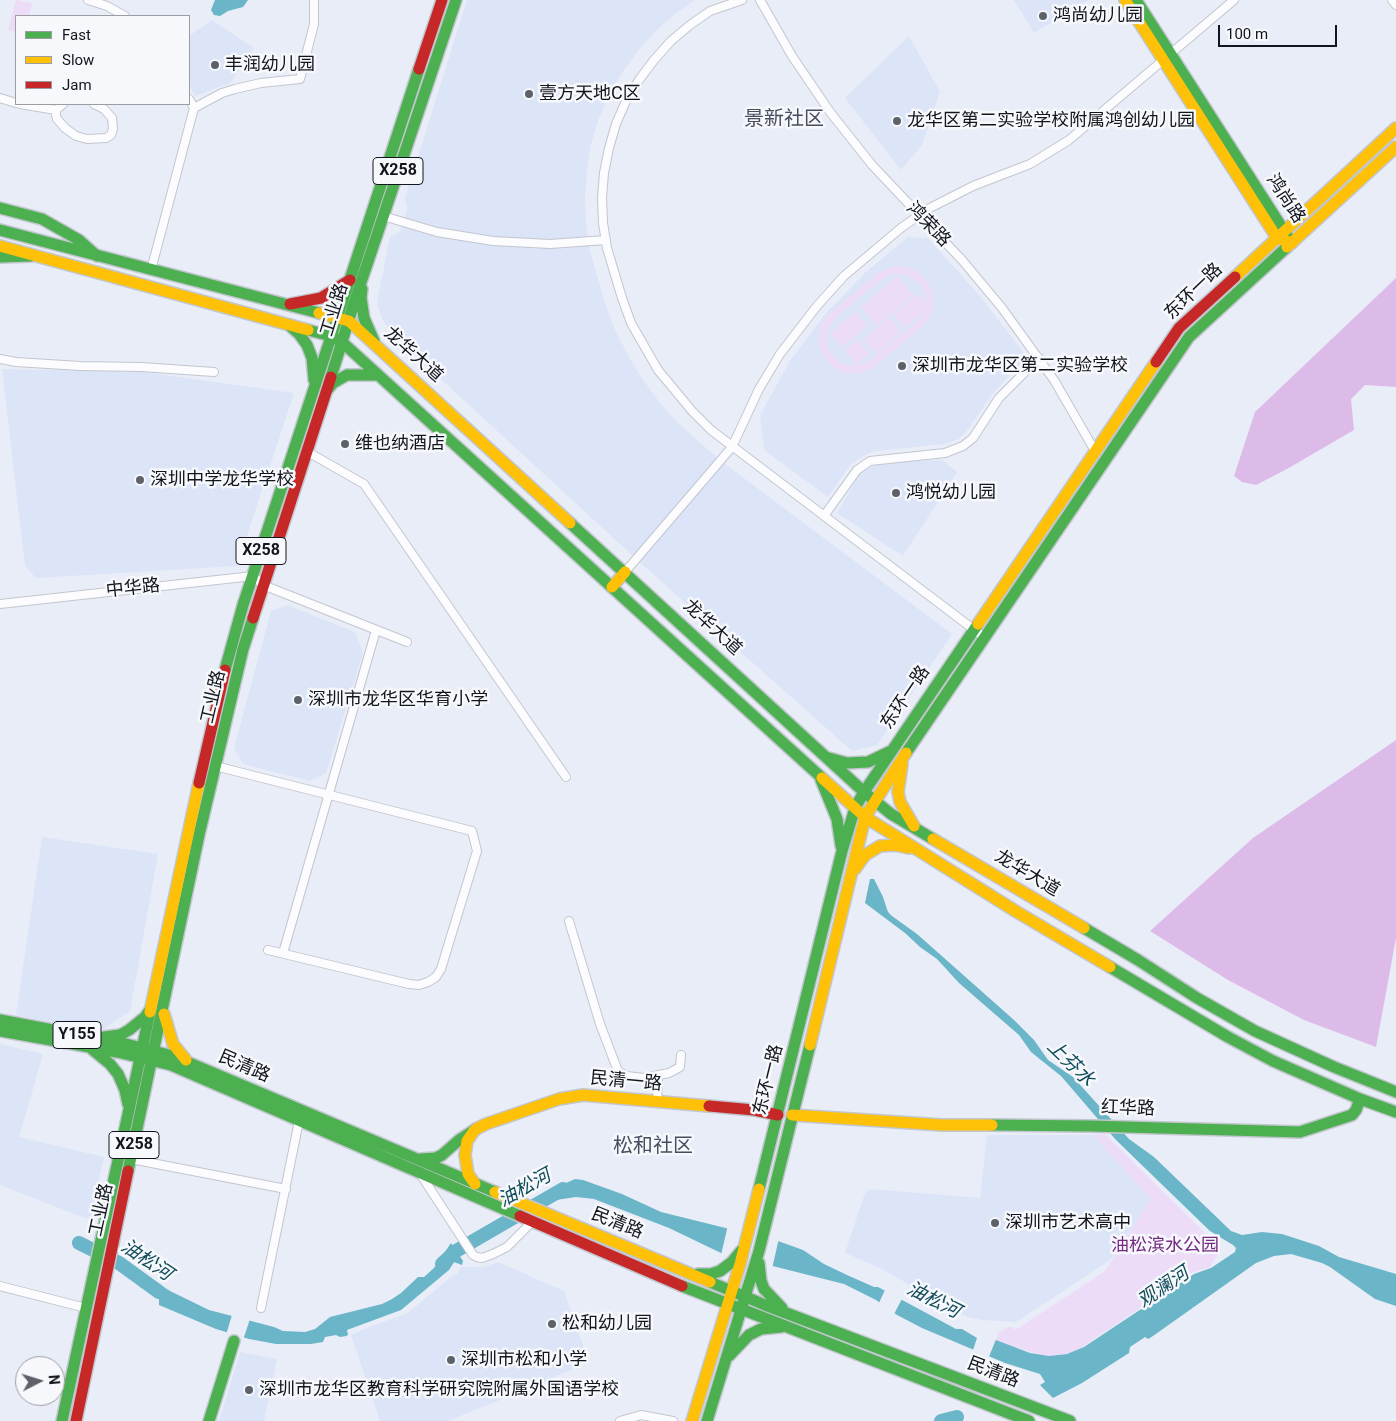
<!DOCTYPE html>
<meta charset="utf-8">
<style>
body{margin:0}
#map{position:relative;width:1396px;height:1421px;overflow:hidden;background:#e9edf8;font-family:Roboto,sans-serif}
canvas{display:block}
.legend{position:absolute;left:15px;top:15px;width:175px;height:90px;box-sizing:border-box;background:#f6f8fc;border:1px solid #9b9da2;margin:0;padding:6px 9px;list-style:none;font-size:15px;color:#12151c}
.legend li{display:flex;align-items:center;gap:10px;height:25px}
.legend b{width:25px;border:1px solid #9b9da2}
.north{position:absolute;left:15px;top:1356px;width:50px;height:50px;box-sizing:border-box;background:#f6f8fc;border:1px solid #9b9da2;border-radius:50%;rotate:85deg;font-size:14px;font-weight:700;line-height:20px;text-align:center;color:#12151c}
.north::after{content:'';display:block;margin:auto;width:18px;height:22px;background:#5d6169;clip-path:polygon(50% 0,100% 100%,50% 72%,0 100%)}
.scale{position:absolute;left:1218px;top:25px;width:119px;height:22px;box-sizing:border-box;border:2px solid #12151c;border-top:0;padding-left:6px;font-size:15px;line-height:18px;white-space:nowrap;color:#12151c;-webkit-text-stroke:4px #f6f8fc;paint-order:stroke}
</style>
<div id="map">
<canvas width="1396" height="1421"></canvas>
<ul class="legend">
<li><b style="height:6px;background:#4caf50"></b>Fast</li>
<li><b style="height:6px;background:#ffc107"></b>Slow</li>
<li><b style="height:6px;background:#c62828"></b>Jam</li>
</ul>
<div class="north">N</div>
<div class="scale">100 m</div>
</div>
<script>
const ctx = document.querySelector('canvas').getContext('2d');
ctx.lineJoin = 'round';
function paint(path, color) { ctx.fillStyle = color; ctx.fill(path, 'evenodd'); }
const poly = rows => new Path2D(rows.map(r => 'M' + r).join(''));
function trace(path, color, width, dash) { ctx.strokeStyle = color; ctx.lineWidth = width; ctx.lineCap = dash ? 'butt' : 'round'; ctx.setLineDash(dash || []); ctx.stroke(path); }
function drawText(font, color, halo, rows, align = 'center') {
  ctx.font = font + ' Roboto,"Noto Sans SC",sans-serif'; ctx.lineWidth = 5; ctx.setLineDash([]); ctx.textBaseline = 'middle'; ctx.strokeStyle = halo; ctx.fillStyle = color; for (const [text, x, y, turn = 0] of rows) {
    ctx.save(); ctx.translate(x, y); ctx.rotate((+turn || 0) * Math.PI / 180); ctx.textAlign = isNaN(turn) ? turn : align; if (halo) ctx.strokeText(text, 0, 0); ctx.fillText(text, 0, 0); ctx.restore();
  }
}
paint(poly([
 [467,0,695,0,679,11,659,28,640,48,624,70,610,93,599,118,591,144,587,170,585,197,586,225,590,251,605,303,615,330,628,355,643,380,660,403,679,424,721,461,952,634,877,745,852,751,645,567,394,336,382,319,377,303,390,237,401,231,407,209,405,198],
 [1014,0,1089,0,1034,33],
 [212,20,254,48,230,83,195,96,189,84,189,36],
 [909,36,940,92,922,145,901,170,845,98],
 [908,237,928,238,980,296,1027,357,993,393,966,432,959,439,944,444,876,451,867,454,851,464,828,497,764,450,760,415,790,361,825,314,867,271],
 [2,369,142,372,294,393,237,566,36,578,25,566],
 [942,460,957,472,903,556,837,513,861,472,883,462],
 [287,605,355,632,363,653,326,773,310,781,243,764,234,748,271,611],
 [42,837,158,854,130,1011,99,1032,16,1015],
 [0,1044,43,1054,19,1137,104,1157,90,1220,0,1185],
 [987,1135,1093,1135,1151,1199,1114,1256,1103,1265,1016,1322,982,1320,967,1317,878,1267,845,1253,865,1193,871,1189,980,1198],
 [498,1262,564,1291,587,1357,578,1360,579,1366,549,1379,549,1380,448,1421,380,1421,351,1335,369,1327,408,1313,453,1275,457,1274,461,1267,484,1267],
 [240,1352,277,1359,264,1421,219,1421]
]), '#dce4f7');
paint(poly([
 [16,0,32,3,29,16,16,16,16,32,8,30],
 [896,266,911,268,917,272,928,282,933,295,933,303,930,317,921,328,870,370,856,374,841,372,835,368,825,358,819,345,820,330,822,323,831,312,877,274,889,268],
 [891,274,908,275,922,286,926,297,923,314,916,323,866,363,849,366,839,362,831,354,828,349,826,337,829,326,836,317,881,280],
 [898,276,913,295,877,326,861,307],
 [918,293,925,302,922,314,904,328,893,314],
 [856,312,867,326,842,347,830,333],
 [889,318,901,332,876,353,864,339],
 [858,339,870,354,857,365,845,350],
 [1105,1134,1221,1249,1210,1267,1193,1272,1081,1348,1070,1353,1050,1356,1039,1355,996,1340,998,1333,1008,1327,1013,1327,1013,1329,1017,1329,1105,1271,1151,1199,1093,1135]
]), '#eddcf8');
paint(poly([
 [1396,278,1396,387,1365,385,1351,399,1354,430,1287,469,1256,485,1242,482,1234,476,1255,412],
 [1396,740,1396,938,1376,1047,1304,1020,1228,980,1150,931,1253,838]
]), '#dcbbe9');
paint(poly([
 [215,0,248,0,243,7,228,11,220,16,214,15,211,10],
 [870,879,874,879,883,897,888,912,892,916,917,934,1014,1020,1034,1040,1048,1060,1073,1077,1129,1139,1154,1157,1231,1231,1242,1235,1262,1232,1282,1234,1319,1246,1339,1257,1396,1274,1396,1306,1375,1299,1330,1267,1322,1263,1291,1254,1274,1256,1256,1263,1246,1270,1153,1336,1148,1339,1145,1337,1130,1347,1129,1353,1082,1383,1053,1398,1040,1385,1045,1382,1040,1374,1005,1363,922,1328,897,1315,876,1300,844,1284,721,1253,669,1228,594,1199,576,1197,556,1200,544,1195,566,1183,575,1179,583,1180,622,1194,661,1212,778,1241,803,1250,824,1264,847,1275,874,1287,878,1287,956,1329,962,1329,977,1338,996,1340,1030,1353,1049,1356,1067,1354,1084,1347,1194,1274,1211,1268,1235,1252,1236,1248,1233,1245,1210,1231,1116,1140,1061,1076,1031,1052,1019,1035,959,983,937,959,920,947,905,933,865,903],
 [451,1243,463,1261,462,1265,454,1262,449,1270,401,1310,347,1330,348,1335,346,1336,340,1337,336,1335,325,1337,323,1342,311,1344,276,1344,249,1339,216,1329,159,1305,159,1299,139,1286,148,1277,170,1291,209,1310,274,1327,283,1331,305,1332,315,1329,330,1317,382,1304,392,1299,401,1293,418,1277,424,1277,434,1268]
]), '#6ab5c8');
paint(poly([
 [728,1225,779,1238,772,1269,721,1255],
 [885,1290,902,1299,893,1316,878,1305],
 [232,1315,250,1319,243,1340,226,1335],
 [978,1335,997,1337,988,1359,972,1353]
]), '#e9edf8');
trace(poly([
 [79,1243,119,1263,159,1292],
 [442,1264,456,1251,563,1189],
 [941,1421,957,1417]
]), '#6ab5c8', 14);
const street = poly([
 [88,0,107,6,125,16],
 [742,0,710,11,690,25,671,41,654,60,639,80,626,101,616,124,609,148,604,173,602,198,603,223,607,248,622,298,631,323,658,370,692,411,711,430,985,638],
 [760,0,792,56,830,112,872,165,962,260,1002,308,1054,380,1095,451],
 [1392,0,1396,5],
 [0,98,16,103],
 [20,104,56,110],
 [63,104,56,110,56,115,57,119,65,128,76,136,87,139,106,138,111,135,113,129,112,118,104,109,94,104],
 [194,108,222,93,235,89,261,83,300,79,314,24,314,0],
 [383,216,437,232,493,241,550,244,606,240],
 [151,270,194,108,189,99],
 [0,359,16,362,80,366,141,367,214,372],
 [306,451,364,484,566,777],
 [824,516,857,470,870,461,945,453,963,446,973,438,999,398,1039,358],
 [625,572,732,447,759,389,780,354,817,306,844,276,901,228,928,209,973,186,1030,164,1069,140,1234,0],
 [0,604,253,576,263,585,407,642],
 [215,766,472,831,477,851,441,969,436,977,428,982,419,985,409,984,268,950],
 [569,921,600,1024,618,1071,627,1076,643,1078,669,1073,680,1067,681,1055],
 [283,953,376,630],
 [657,1102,658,1076],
 [131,1159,286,1189],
 [421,1175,473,1255,477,1257,482,1258,493,1254,507,1247,532,1222],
 [0,1286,86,1308],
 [261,1308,299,1121],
 [620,1421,641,1415,673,1421]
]);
const fast = poly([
 [1136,0,1288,237],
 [0,208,42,219,79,240,97,256],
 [0,230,319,313],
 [0,257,31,256],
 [362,289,361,298,364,318,374,341],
 [289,325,299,334,307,345,312,358,314,380],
 [308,330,331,336,343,343,822,778],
 [331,377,354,303,456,0],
 [328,389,333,383,347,375,378,375],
 [570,523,864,792,891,814,933,839],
 [225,670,243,605,419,69],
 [906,753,1189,337,1287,247],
 [829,758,847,763,868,762,891,751],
 [821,780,837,819,841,846],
 [1084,928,1138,960,1197,998,1255,1031,1334,1067,1396,1092],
 [1110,967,1228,1037,1273,1061,1360,1099,1396,1112],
 [0,1020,126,1044,173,1056,495,1192],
 [0,1031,117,1052,171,1065,520,1216],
 [104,1037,120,1035,129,1030,145,1017,150,1010],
 [93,1050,110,1064,118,1074,125,1090,128,1104],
 [992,1125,1091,1126,1300,1132,1352,1115,1356,1110,1360,1099],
 [421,1159,436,1158,442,1155,459,1140,476,1129],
 [128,1171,199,835,243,649,253,618],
 [759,1189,842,851,855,808,864,792,978,624],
 [759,1263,761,1281,764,1289,782,1308],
 [698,1274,711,1274,720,1271,732,1262,741,1251],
 [710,1282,765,1305,1070,1421],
 [682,1286,1029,1421],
 [729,1356,749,1335,761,1329,781,1327],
 [62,1421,150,1012],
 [209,1421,234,1341],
 [707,1421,759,1251,810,1045]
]);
const slow = poly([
 [1125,0,1277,238,1292,243],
 [0,246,308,330],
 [1287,247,1396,147],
 [1235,277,1396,128],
 [319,313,349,321,570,523],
 [612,587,625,572],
 [978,624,1156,362],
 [902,764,898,792,900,802,914,826],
 [822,778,865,817,1017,912,1110,967],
 [933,839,1084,928],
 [855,869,865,855,880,846,895,845,909,848],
 [150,1012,199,783],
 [164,1014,173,1044,186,1060],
 [810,1045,865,817,906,753],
 [792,1115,942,1125,992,1125],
 [476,1129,486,1124,559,1099,583,1095,709,1106],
 [474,1131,467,1141,465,1155,468,1174,475,1184],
 [495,1192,710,1282],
 [692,1421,740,1264,759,1189]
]);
const jam = poly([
 [419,69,442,0],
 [290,304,321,298,350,280],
 [1156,362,1179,328,1235,277],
 [253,618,331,377],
 [199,783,225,670],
 [709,1106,754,1110,778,1115],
 [520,1216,682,1286],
 [76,1421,128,1171]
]);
trace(street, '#c2c6ce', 10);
trace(fast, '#c2c6ce', 14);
trace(slow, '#c2c6ce', 14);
trace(jam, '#c2c6ce', 14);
trace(street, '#fcfcfe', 8);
trace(fast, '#4caf50', 11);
trace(slow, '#ffc107', 11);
trace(jam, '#c62828', 11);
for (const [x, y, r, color] of [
 [1043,16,5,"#5d6169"],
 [215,65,5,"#5d6169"],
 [529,94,5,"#5d6169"],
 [897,121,5,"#5d6169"],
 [902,366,5,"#5d6169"],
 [345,444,5,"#5d6169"],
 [140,480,5,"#5d6169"],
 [896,493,5,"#5d6169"],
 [298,700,5,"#5d6169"],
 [995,1223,5,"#5d6169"],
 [552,1324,5,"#5d6169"],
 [451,1360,5,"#5d6169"],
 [249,1390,5,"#5d6169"]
]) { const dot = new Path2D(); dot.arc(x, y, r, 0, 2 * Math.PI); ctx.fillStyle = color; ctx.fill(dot); trace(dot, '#f6f8fc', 2); }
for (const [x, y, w] of [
 [398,171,50],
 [261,551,50],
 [77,1035,48],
 [134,1145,50]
]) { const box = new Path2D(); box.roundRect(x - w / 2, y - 13.5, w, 27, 4); ctx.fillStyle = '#f6f8fc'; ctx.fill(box); trace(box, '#12151c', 1); }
drawText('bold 16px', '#12151c', null, [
 ["X258",398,171],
 ["X258",261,551],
 ["Y155",77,1035],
 ["X258",134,1145]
]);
drawText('18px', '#12151c', '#f6f8fc', [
 ["鸿尚幼儿园",1053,16],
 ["丰润幼儿园",225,65],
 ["壹方天地C区",539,94],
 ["龙华区第二实验学校附属鸿创幼儿园",907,121],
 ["深圳市龙华区第二实验学校",912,366],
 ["维也纳酒店",355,444],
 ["深圳中学龙华学校",150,480],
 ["鸿悦幼儿园",906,493],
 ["深圳市龙华区华育小学",308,700],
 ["深圳市艺术高中",1005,1223],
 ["松和幼儿园",562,1324],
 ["深圳市松和小学",461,1360],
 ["深圳市龙华区教育科学研究院附属外国语学校",259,1390]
], 'left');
drawText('18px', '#12151c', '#f6f8fc', [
 ["鸿尚路",1285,199,57],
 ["鸿荣路",928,225,46],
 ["东环一路",1194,292,-44],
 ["工业路",335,310,-73],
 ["龙华大道",413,355,42],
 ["中华路",133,589,-6],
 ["龙华大道",712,628,43],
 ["工业路",214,697,-77],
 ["东环一路",906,698,-56],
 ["龙华大道",1027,874,31],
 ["民清路",244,1067,23],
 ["东环一路",769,1080,-76],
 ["民清一路",626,1082,5],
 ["红华路",1128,1109,2],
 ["工业路",102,1210,-78],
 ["民清路",617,1224,22],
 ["民清路",993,1373,21]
]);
drawText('18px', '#742982', '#f6f8fc', [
 ["油松滨水公园",1165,1246]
]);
drawText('italic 19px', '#114c59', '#f6f8fc', [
 ["上芬水",1070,1064,44],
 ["油松河",525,1189,-29],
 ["油松河",146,1261,34],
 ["观澜河",1164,1288,-34],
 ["油松河",933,1301,27]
]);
drawText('20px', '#484e5f', '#f6f8fc', [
 ["景新社区",784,120],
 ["松和社区",653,1147]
]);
</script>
